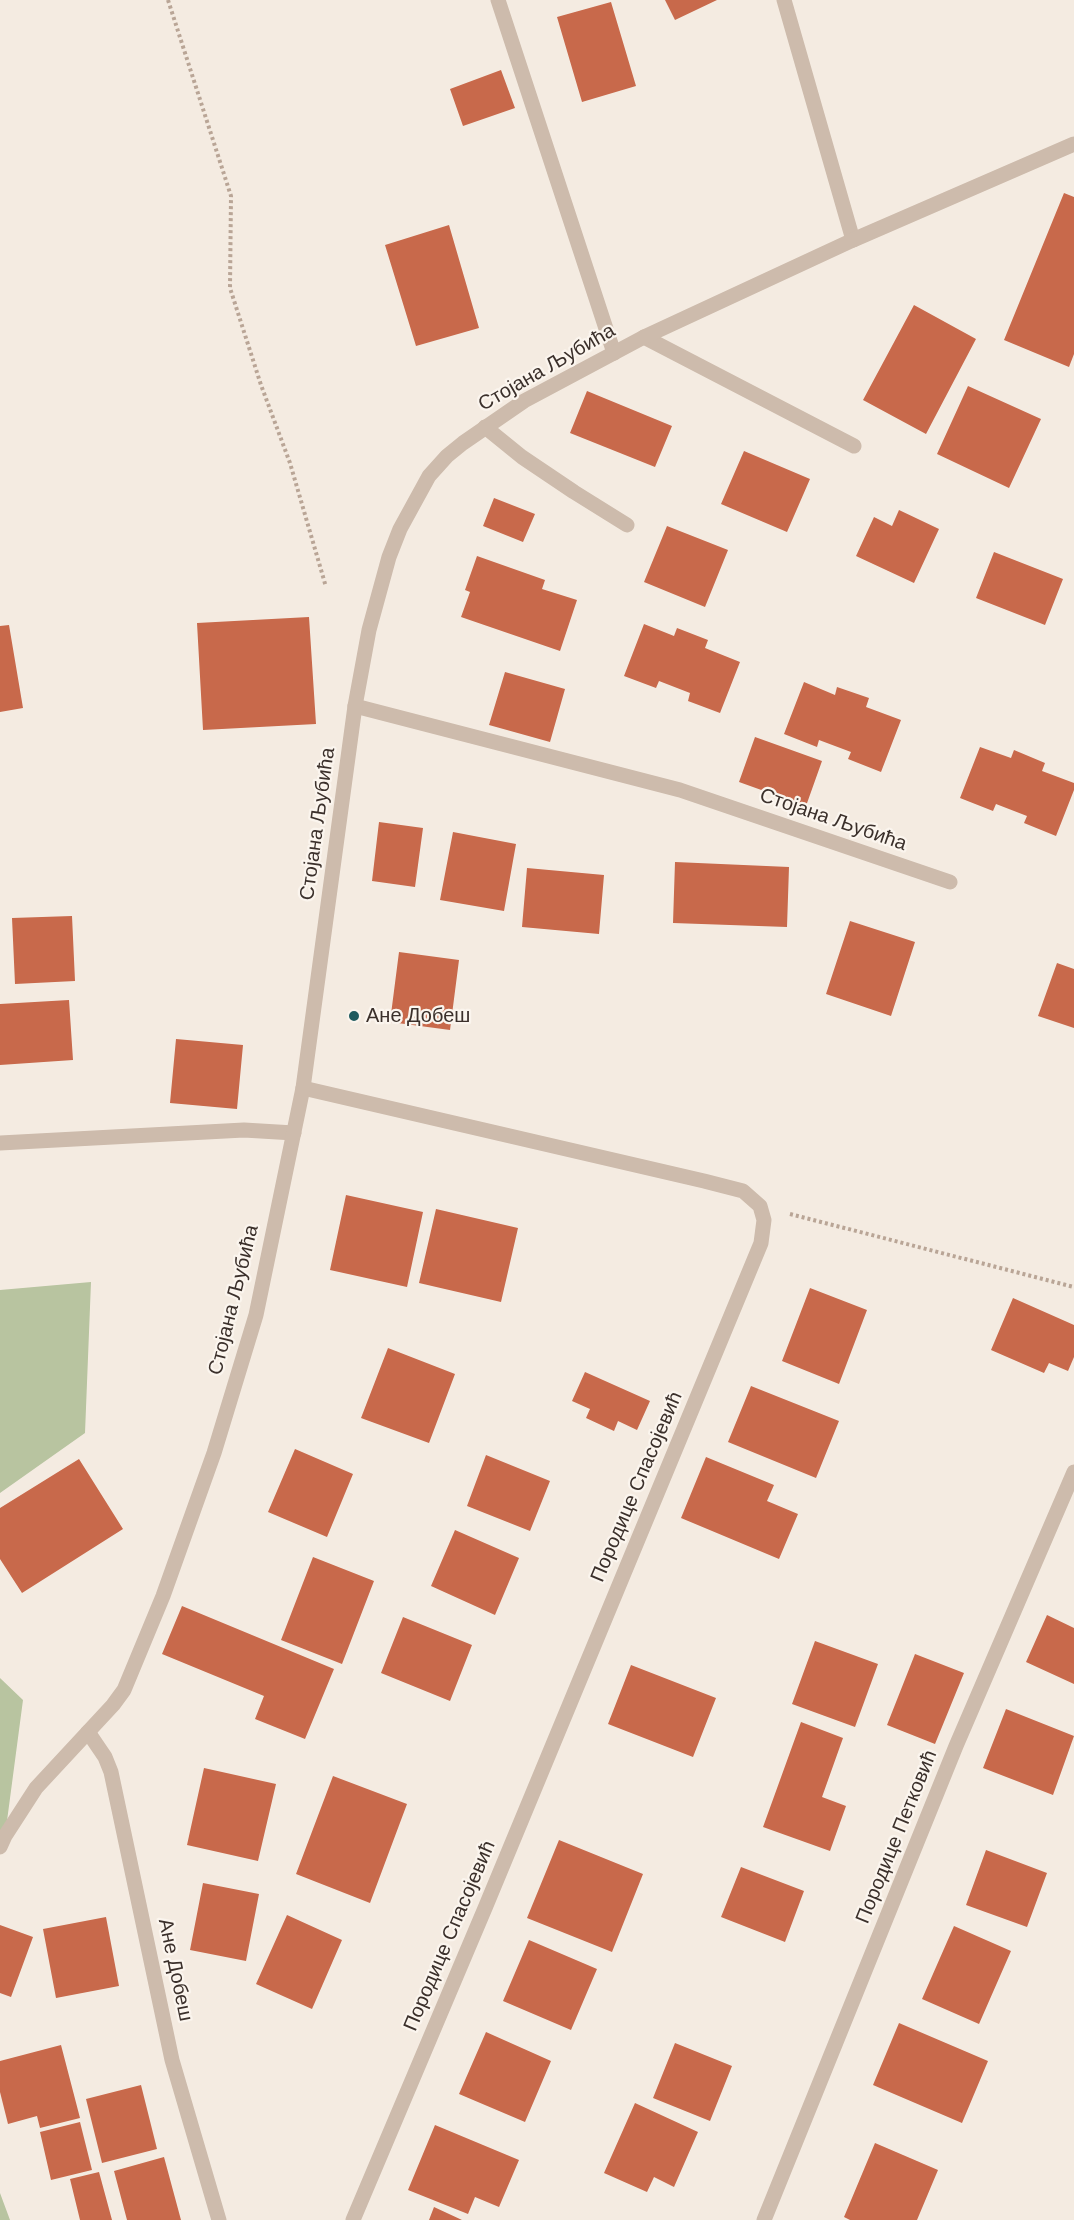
<!DOCTYPE html>
<meta charset="utf-8">
<style>
body{margin:0}
canvas{display:block;background:#f4ebe1}
</style>
<canvas width="1074" height="2220"></canvas>
<script>
const ctx = document.querySelector('canvas').getContext('2d');
ctx.lineJoin = 'round';
function paint(path, color) { ctx.fillStyle = color; ctx.fill(path, 'evenodd'); }
const poly = rows => new Path2D(rows.map(r => 'M' + r).join(''));
function trace(path, color, width, dash) { ctx.strokeStyle = color; ctx.lineWidth = width; ctx.lineCap = dash ? 'butt' : 'round'; ctx.setLineDash(dash || []); ctx.stroke(path); }
function drawText(font, color, halo, rows, align = 'center') {
  ctx.font = font + ' Arial,sans-serif'; ctx.lineWidth = 4.5; ctx.setLineDash([]); ctx.textBaseline = 'middle'; ctx.strokeStyle = halo; ctx.fillStyle = color; for (const [text, x, y, turn = 0] of rows) {
    ctx.save(); ctx.translate(x, y); ctx.rotate((+turn || 0) * Math.PI / 180); ctx.textAlign = isNaN(turn) ? turn : align; if (halo) ctx.strokeText(text, 0, 0); ctx.fillText(text, 0, 0); ctx.restore();
  }
}
paint(poly([
 [91,1282,85,1433,0,1493,0,1290],
 [0,1678,23,1700,5,1836,0,1847],
 [0,2193,10,2220,0,2220]
]), '#b8c4a0');
paint(poly([
 [665,0,717,0,675,20],
 [611,2,636,86,582,102,557,17],
 [501,70,515,108,463,126,450,89],
 [1064,193,1074,197,1074,354,1069,367,1004,340],
 [449,225,479,328,416,346,385,245],
 [914,305,976,339,926,434,863,400],
 [968,386,1041,419,1009,488,937,454],
 [587,391,672,426,655,467,570,433],
 [744,451,810,479,787,532,721,504],
 [494,498,535,514,523,542,483,526],
 [899,510,939,529,914,583,856,556,874,517,892,526],
 [667,526,728,550,705,607,644,582],
 [994,552,1063,579,1045,625,976,598],
 [477,556,545,580,542,589,577,600,560,651,461,617,470,592,465,590],
 [309,617,316,724,203,730,197,623],
 [644,624,674,636,677,628,708,640,705,648,740,662,720,713,688,701,690,693,659,681,656,688,624,676],
 [9,625,23,708,0,712,0,626],
 [505,672,565,689,550,742,489,725],
 [804,682,835,695,837,687,869,698,866,707,901,720,881,772,848,759,851,752,819,740,817,747,784,734],
 [755,737,822,761,806,806,739,782],
 [980,747,1011,758,1014,750,1045,763,1042,771,1074,783,1074,790,1056,836,1024,823,1027,816,996,804,993,811,960,798],
 [379,822,423,828,415,887,372,881],
 [453,832,516,844,504,911,440,900],
 [675,862,789,867,787,927,673,923],
 [527,868,604,875,599,934,522,927],
 [72,916,75,981,15,984,12,918],
 [850,921,915,942,891,1016,826,994],
 [399,952,459,960,450,1030,390,1022],
 [1057,963,1074,969,1074,1028,1038,1016],
 [69,1000,73,1060,0,1065,0,1004],
 [176,1039,243,1045,237,1109,170,1103],
 [346,1195,423,1212,407,1287,330,1270],
 [436,1209,518,1228,501,1302,419,1283],
 [810,1288,867,1310,839,1384,782,1361],
 [1013,1298,1074,1325,1074,1357,1068,1371,1049,1363,1044,1373,991,1350],
 [388,1348,455,1374,429,1443,361,1418],
 [585,1372,650,1401,637,1430,618,1421,614,1431,586,1418,590,1409,572,1401],
 [751,1386,839,1421,816,1478,728,1442],
 [295,1449,353,1474,327,1537,268,1512],
 [486,1455,550,1481,530,1531,467,1506],
 [706,1457,774,1485,767,1501,798,1514,779,1559,681,1518],
 [79,1459,123,1529,22,1593,0,1559,0,1508],
 [455,1530,519,1558,495,1615,431,1586],
 [313,1557,374,1581,342,1664,281,1640],
 [182,1606,334,1669,305,1739,255,1719,264,1696,162,1654],
 [1047,1615,1074,1628,1074,1684,1026,1662],
 [403,1617,472,1645,450,1701,381,1673],
 [815,1641,878,1664,855,1727,792,1704],
 [915,1654,964,1673,935,1744,887,1725],
 [631,1665,716,1698,693,1757,608,1724],
 [1006,1709,1074,1736,1053,1795,983,1768],
 [801,1722,843,1738,822,1797,846,1806,830,1851,763,1827],
 [204,1768,276,1784,258,1861,187,1845],
 [333,1776,407,1804,370,1903,296,1874],
 [559,1840,643,1874,612,1952,527,1918],
 [986,1850,1047,1873,1027,1927,966,1905],
 [741,1867,804,1891,785,1942,721,1917],
 [203,1883,259,1894,246,1961,190,1950],
 [287,1915,342,1940,312,2009,256,1984],
 [106,1917,119,1986,56,1998,43,1929],
 [0,1925,33,1937,11,1997,0,1993],
 [954,1926,1011,1951,979,2024,922,1999],
 [529,1940,597,1969,571,2030,503,2001],
 [899,2023,988,2061,962,2123,873,2085],
 [486,2032,551,2061,525,2122,459,2094],
 [675,2043,732,2066,710,2121,653,2098],
 [61,2045,80,2118,40,2128,37,2116,8,2124,0,2092,0,2061],
 [141,2085,157,2149,102,2163,86,2099],
 [635,2103,698,2132,674,2187,654,2177,647,2192,604,2173],
 [80,2122,92,2170,51,2180,40,2132],
 [435,2125,519,2160,499,2207,475,2197,468,2214,408,2190],
 [875,2143,938,2170,917,2220,850,2220,844,2217],
 [164,2157,181,2220,127,2220,114,2171],
 [99,2172,112,2220,80,2220,70,2179],
 [434,2207,462,2220,429,2220]
]), '#c8694b');
trace(poly([
 [168,0,231,196,230,288,261,385,290,463,326,587],
 [790,1214,1074,1287]
]), '#b9a596', 4, [3, 3]);
trace(poly([
 [498,0,614,353],
 [784,0,853,240],
 [644,337,854,446],
 [485,427,522,457,574,492,627,525],
 [355,706,680,790,950,882],
 [0,1143,244,1130,294,1133]
]), '#cdbbac', 15);
trace(poly([
 [303,1088,704,1181,743,1191,760,1206,764,1220,761,1243,485,1908,353,2220],
 [88,1732,105,1757,111,1772,172,2060,219,2220],
 [764,2220,956,1746,1074,1472]
]), '#cdbbac', 15);
trace(poly([
 [0,1847,5,1836,36,1788,113,1705,124,1690,163,1596,214,1453,256,1315,303,1088,355,706,369,630,389,557,400,529,429,476,447,456,463,443,524,401,644,337,853,240,1074,144]
]), '#cdbbac', 15);
for (const [x, y, r, color] of [
 [354,1016,6,"#1f5a5e"]
]) { const dot = new Path2D(); dot.arc(x, y, r, 0, 2 * Math.PI); ctx.fillStyle = color; ctx.fill(dot); trace(dot, '#fbf5ee', 2); }
drawText('20px', '#3b302b', '#fbf5ee', [
 ["Стојана Љубића",547,368,-30],
 ["Стојана Љубића",833,820,19],
 ["Стојана Љубића",318,824,-82],
 ["Стојана Љубића",234,1300,-76],
 ["Породице Спасојевић",637,1487,-67],
 ["Породице Петковић",897,1837,-68],
 ["Породице Спасојевић",450,1936,-67],
 ["Ане Добеш",175,1970,78]
]);
drawText('20px', '#3b302b', '#fbf5ee', [
 ["Ане Добеш",366,1016]
], 'left');
</script>
